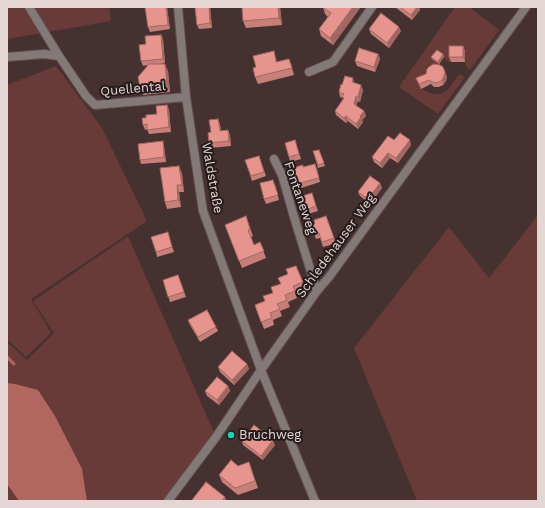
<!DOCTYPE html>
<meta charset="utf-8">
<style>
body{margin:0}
#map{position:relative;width:545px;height:508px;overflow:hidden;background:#45312f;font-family:"Work Sans",sans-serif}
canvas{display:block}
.frame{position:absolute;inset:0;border:8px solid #e3d6d4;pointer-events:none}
</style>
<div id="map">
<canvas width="545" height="508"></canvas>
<div class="frame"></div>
</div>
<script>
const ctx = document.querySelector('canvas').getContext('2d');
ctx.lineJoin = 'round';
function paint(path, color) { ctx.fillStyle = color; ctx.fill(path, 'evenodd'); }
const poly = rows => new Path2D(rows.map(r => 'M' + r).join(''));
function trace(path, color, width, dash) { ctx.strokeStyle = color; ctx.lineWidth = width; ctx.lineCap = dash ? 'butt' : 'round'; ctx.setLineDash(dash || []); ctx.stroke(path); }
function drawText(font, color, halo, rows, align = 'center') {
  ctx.font = font + ' "Work Sans",sans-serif'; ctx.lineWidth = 4; ctx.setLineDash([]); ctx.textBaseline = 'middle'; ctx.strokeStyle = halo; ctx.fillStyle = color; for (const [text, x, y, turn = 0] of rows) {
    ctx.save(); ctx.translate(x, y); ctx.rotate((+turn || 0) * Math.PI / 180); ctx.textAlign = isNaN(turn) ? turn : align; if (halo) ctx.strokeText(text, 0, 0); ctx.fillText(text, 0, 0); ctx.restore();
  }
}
paint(poly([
 [7,7,109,7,111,21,7,39],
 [455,7,469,7,499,30,470,70,466,66,465,62,451,51,451,62,448,62,446,60,444,57,432,59,439,64,421,89,434,94,440,94,448,90,458,75,462,75,465,77,438,114,399,87],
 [56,66,102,128,147,221,31,299,51,333,26,357,7,339,7,85],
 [538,215,538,501,417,501,354,348,449,227,489,278],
 [128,236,216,437,168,501,7,501,7,342,27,360,54,333,33,301]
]), '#693b38');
paint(poly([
 [7,383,15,384,38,390,55,416,82,469,87,501,19,501,7,484]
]), '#b26660');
trace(poly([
 [7,357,14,364]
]), '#b26660', 3);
const minor = poly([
 [29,7,59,56,86,96,95,105,186,97],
 [178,7,186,97,203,211,261,370,315,501],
 [7,57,44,54,59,56],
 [309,72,333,62,372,7],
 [274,159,282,175,294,217,317,291],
 [168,501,216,437,261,370,317,291,329,277,526,7]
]);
trace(minor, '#614f4d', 10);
trace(minor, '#837978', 8);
paint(poly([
 [145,7,167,7,170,29,150,32,148,27],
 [195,7,210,7,212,28,199,29,197,25],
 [280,7,282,25,246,28,243,21],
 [323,7,359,7,360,8,333,45,321,36,319,29,328,17,325,14],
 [395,7,419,7,420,10,412,20],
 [369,29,401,31,389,48,371,34],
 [161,35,163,39,165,63,160,64,168,71,170,92,143,95,140,88,148,65,143,66,141,61,146,44],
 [463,46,465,51,465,62,451,62,449,57],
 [274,51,277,62,289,59,294,75,258,84,255,77,256,67],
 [378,54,380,59,375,72,357,66,355,61],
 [443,54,444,57,439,64,432,59,431,57],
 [447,76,446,81,443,85,439,87,434,87,431,84,421,89,416,78],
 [353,78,354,83,363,90,360,102,358,101,356,106,364,111,366,116,362,120,363,122,358,129,348,121,346,123,336,115,335,111,343,99,343,98,340,97,339,92,342,85],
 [167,105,169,110,171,132,149,134,147,129,145,130,143,125,146,118,157,114],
 [218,119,220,124,221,131,228,130,230,135,231,146,210,148,209,143,211,132],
 [295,140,301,159,290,162,289,157],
 [394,140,411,145,398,163,390,158,382,168,374,162,372,157],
 [164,146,166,162,141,164,140,160],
 [319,150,325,166,318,168,313,151],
 [259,156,266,176,252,181,245,160],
 [304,167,317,169,320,182,298,189,296,184],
 [182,173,184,192,179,192,181,207,167,209,165,202],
 [380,183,382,188,370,204,360,196,358,192],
 [275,185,279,200,266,204,264,199],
 [312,193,318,211,305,215,299,197],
 [246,216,253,236,251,237,254,245,260,242,266,258,242,268,225,225],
 [326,216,336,243,323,247,320,238,316,239,311,226,315,224],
 [169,237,174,252,157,257,156,252],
 [296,266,305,289,295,293,297,298,288,302,290,307,280,311,282,316,273,320,274,325,264,329,255,305,265,301,288,274],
 [178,275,186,297,170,302,163,280],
 [188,320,216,327,218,331,200,342,190,325],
 [247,364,249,369,234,385,220,372,218,367],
 [228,386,230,391,219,405,207,396,205,391],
 [242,441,275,445,263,460,243,445],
 [249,462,258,488,238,495,222,482,219,475,238,466]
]), '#c67f79');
paint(poly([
 [166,7,167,7,170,29,168,25],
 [209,7,210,7,212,28,210,23],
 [278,7,280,7,282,25,279,18],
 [353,7,359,7,360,8,333,45,330,38],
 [417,7,419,7,420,10,412,20,411,15],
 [399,27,401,31,389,48,387,43],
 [161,35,163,39,165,63,163,59],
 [463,46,465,51,465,62,463,57],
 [378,54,380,59,375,72,374,67],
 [443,54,444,57,439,64,438,62],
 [289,59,292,66,294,75,292,68],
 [165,64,168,71,170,92,167,85],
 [445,72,447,76,446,81,443,85,442,80],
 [361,85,363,90,360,102,358,97],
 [356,96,358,101,355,108,354,104],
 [167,105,169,110,171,132,169,127],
 [364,111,366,116,362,120,363,122,358,129,356,124,360,116],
 [346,116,348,121,346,123,344,118],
 [218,119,220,124,221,136,220,131],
 [228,130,230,135,231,146,229,141],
 [410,140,411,145,398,163,396,158],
 [163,141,164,146,166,162,164,157],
 [388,153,390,158,382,168,380,163],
 [179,166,182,173,184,192,182,185],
 [380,183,382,188,370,204,368,199],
 [177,185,179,192,181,207,178,200],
 [247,364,249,369,234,385,232,380],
 [228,386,230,391,219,405,217,400],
 [273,440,275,445,263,460,261,456],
 [225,497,227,501,222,501]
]), '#a16863');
const building = poly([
 [145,7,166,7,168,25,148,27,145,7],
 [195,7,209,7,210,23,197,25,195,7],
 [242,7,278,7,279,18,243,21,242,7],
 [322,7,353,7,330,38,319,29,331,13,322,7],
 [400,7,417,7,411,15,400,7],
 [381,13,399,27,387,43,369,29,381,13],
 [161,35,163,59,141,61,139,45,146,44,145,36,161,35],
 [449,46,463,46,463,57,449,57,449,46],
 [359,48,378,54,374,67,355,61,359,48],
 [437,50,443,54,438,62,431,57,437,50],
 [274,51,276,62,289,59,292,68,255,77,253,68,256,67,253,56,274,51],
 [149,64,165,64,167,85,140,88,138,77,149,64],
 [434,64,440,65,443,67,445,72,444,76,442,80,437,83,432,82,429,80,419,84,416,78,426,74,427,69,430,66,434,64],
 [345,76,353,78,352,82,361,85,358,97,356,96,354,104,364,111,360,116,361,117,356,124,346,116,344,118,335,111,344,98,342,97,344,94,339,92,341,84,342,85,345,76],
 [167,105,169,127,147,130,147,124,143,125,142,118,146,118,146,115,157,114,156,106,167,105],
 [218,119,220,131,228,130,229,141,209,143,208,133,211,132,209,120,218,119],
 [400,133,410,140,396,158,388,153,380,163,372,157,388,136,394,140,400,133],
 [295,140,299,154,289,157,285,143,295,140],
 [163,141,164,157,140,160,138,144,163,141],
 [319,150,324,163,318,165,313,151,319,150],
 [259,156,264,172,251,176,245,160,259,156],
 [315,164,319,178,296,184,292,168,303,165,303,167,315,164],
 [179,166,182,185,177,185,178,200,165,202,160,168,179,166],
 [370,176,380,183,368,199,358,192,370,176],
 [273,180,278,195,264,199,260,183,273,180],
 [312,193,316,206,303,211,299,197,312,193],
 [246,216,250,229,248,230,254,245,260,242,264,251,239,261,225,225,246,216],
 [326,216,334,238,322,242,319,233,314,234,311,226,315,224,314,220,326,216],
 [168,232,172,247,156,252,151,237,168,232],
 [296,266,303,282,293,286,295,291,285,295,287,300,277,304,280,309,270,313,272,318,261,322,255,305,265,301,263,296,273,293,271,287,281,284,278,278,288,274,286,269,296,266],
 [178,275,184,292,168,297,163,280,178,275],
 [207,310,216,327,198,337,188,320,207,310],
 [232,351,247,364,232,380,218,367,232,351],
 [217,377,228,386,217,400,205,391,217,377],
 [254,425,273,440,261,456,242,441,254,425],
 [231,460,238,466,249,462,255,481,235,488,219,475,231,460],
 [206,482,225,497,222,501,193,501,192,500,206,482]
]);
paint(building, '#e6948d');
trace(building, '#a16863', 1);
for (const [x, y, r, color] of [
 [231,435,4,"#17d5b3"]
]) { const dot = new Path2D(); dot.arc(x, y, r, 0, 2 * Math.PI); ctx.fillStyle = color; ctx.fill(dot); trace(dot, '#251b1a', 1.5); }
drawText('13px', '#e3d6d4', '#251b1a', [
 ["Quellental",133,89,-5],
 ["Waldstraße",212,178,80],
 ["Fontaneweg",300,198,71],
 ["Schledehauser Weg",336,246,-54]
]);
drawText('13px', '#e3d6d4', '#251b1a', [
 ["Bruchweg",239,435]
], 'left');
</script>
